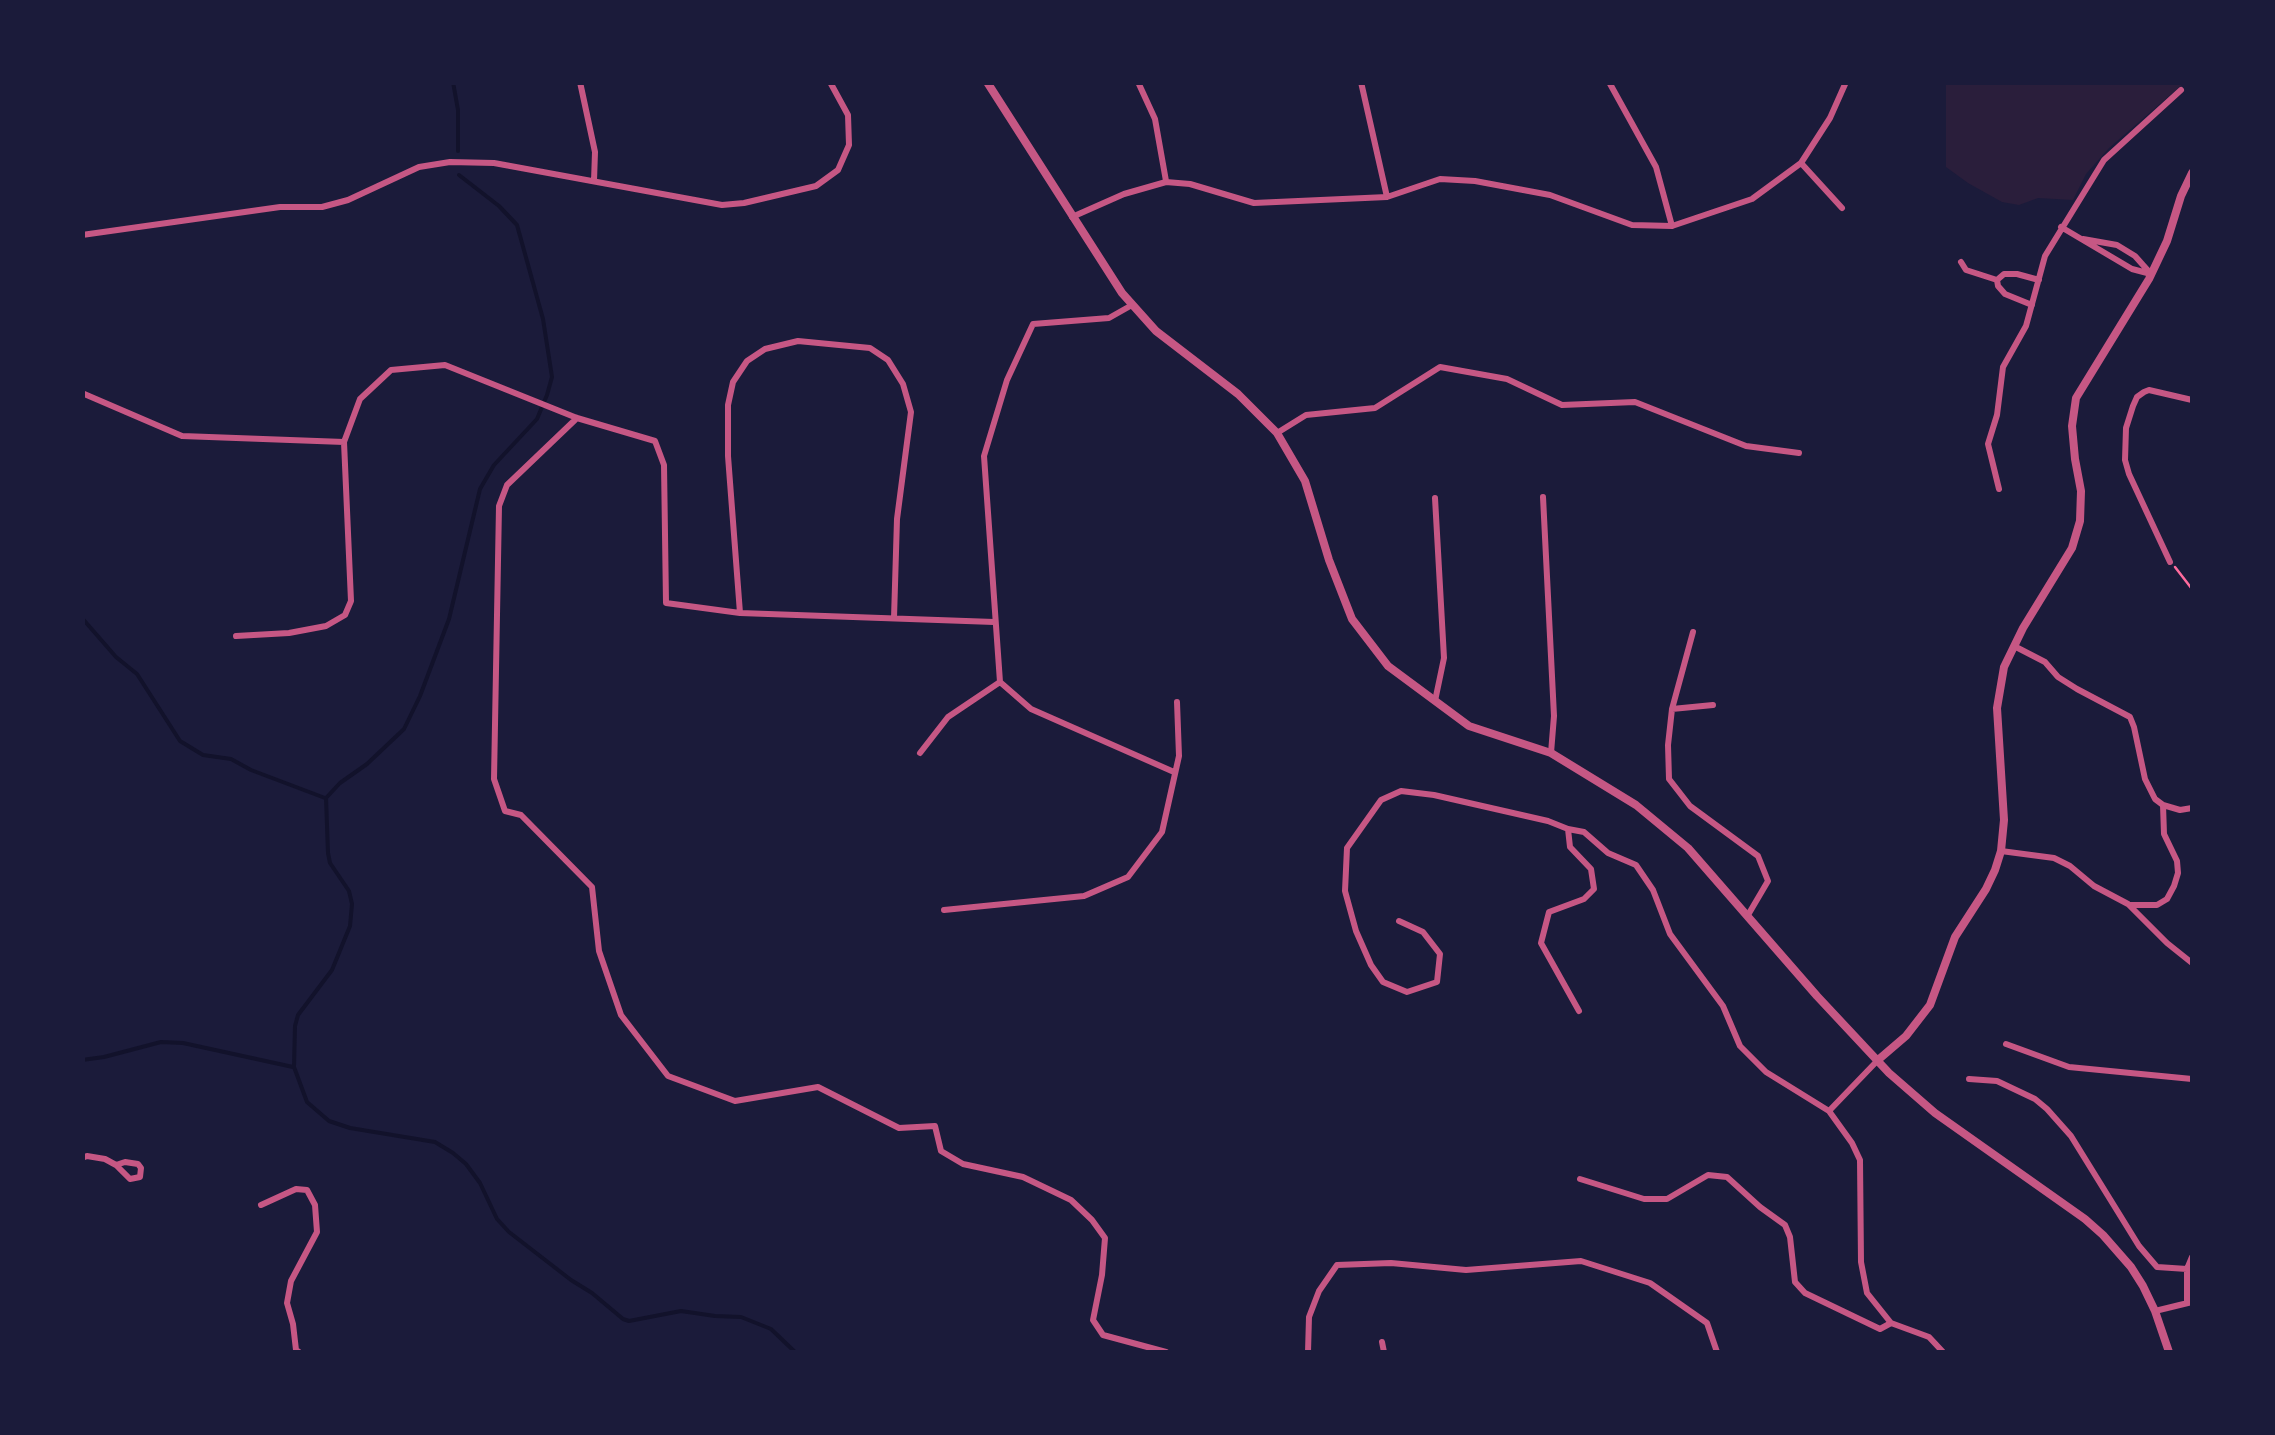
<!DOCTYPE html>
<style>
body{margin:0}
#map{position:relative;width:2275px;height:1435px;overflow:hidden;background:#1b1b3a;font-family:Inter,sans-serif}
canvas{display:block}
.frame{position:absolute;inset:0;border:85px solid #1b1b3a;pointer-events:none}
</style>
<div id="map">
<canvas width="2275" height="1435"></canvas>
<div class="frame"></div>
</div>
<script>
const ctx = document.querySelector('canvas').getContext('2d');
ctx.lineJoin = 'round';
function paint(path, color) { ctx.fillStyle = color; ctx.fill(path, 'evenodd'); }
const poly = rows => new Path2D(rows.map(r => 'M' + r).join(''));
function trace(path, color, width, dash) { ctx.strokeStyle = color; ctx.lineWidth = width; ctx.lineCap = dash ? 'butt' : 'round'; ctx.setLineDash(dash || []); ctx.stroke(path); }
paint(poly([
 [1946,83,2184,83,2109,148,2086,174,2073,200,2038,198,2019,205,2002,202,1968,183,1946,167]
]), '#2a1e3b');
trace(poly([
 [453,82,458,110,458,151],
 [459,175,499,206,517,225,543,319,552,377,547,395,537,419,494,465,480,489,449,619,420,696,404,729,367,764,340,783,326,798,328,853,330,863,349,891,352,904,350,926,332,970,298,1015,295,1026,294,1067,307,1102,329,1121,350,1128,435,1142,453,1153,466,1164,480,1183,497,1219,509,1232,571,1280,592,1293,623,1319,629,1321,681,1311,715,1316,741,1317,771,1329,795,1352],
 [82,618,116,657,137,674,180,741,203,755,231,759,251,770,325,798],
 [82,1060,104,1057,161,1042,183,1043,293,1067]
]), '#12122b', 4);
trace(poly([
 [2175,567,2192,589]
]), '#ff6b9d', 2.5);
trace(poly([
 [580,82,595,152,594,181],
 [1138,82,1155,119,1166,181],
 [1361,82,1387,197],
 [1609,82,1656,167,1672,226],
 [1801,163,1842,208],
 [1072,217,1124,194,1166,182,1190,184,1254,203,1387,197,1440,179,1475,181,1550,195,1632,225,1672,226,1752,199,1801,163,1830,118,1846,82],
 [2061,227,2132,269,2151,274,2135,256,2117,245,2083,239],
 [82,235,280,207,322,207,348,200,419,167,450,162,494,163,722,205,744,203,816,186,838,170,849,145,848,115,830,82],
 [1961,262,1966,270,1997,280],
 [1132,305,1109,318,1033,324,1007,380,984,456,1000,682,1031,709,1174,772],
 [2032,305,2005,294,1998,286,1997,280,2004,274,2017,274,2039,280],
 [82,393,182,436,344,442,360,399,391,370,445,365,577,418,655,441,664,465,666,603,740,613,994,622],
 [577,418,507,485,499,506,494,779,505,811,521,815,592,887,599,951,621,1015,668,1076,735,1101,818,1087,899,1128,935,1126,941,1151,963,1164,1023,1177,1071,1200,1092,1220,1105,1238,1102,1275,1093,1320,1103,1335,1166,1352],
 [1277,433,1306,415,1375,408,1440,367,1507,379,1562,405,1635,402,1746,446,1799,453],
 [1999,489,1988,444,1997,415,2003,367,2026,326,2045,256,2104,160,2181,90],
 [1543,497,1554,716,1551,753],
 [1435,498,1444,658,1435,701],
 [2170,562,2129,474,2125,460,2126,428,2133,406,2137,397,2144,392,2149,390,2192,400],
 [740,613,728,456,728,405,733,382,747,361,765,349,798,341,870,348,888,360,903,384,911,412,897,519,894,618],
 [1693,632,1672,709,1668,745,1669,779,1690,806,1758,856,1768,881,1748,915],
 [236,636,289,633,326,626,345,615,351,601,344,442],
 [2014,646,2045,662,2058,677,2077,689,2130,717,2134,727,2145,779,2155,799,2163,805,2180,810,2192,808],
 [1672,709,1713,705],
 [920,753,948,717,1000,682],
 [1568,829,1570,847,1591,869,1594,889,1584,899,1549,912,1541,943,1579,1011],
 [2001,851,2054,858,2070,866,2094,886,2128,904,2167,943,2192,963],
 [2130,905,2157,905,2167,899,2174,886,2178,873,2177,861,2164,834,2163,805],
 [944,910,1084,896,1128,877,1162,832,1179,756,1177,702],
 [1399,921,1423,932,1440,954,1437,982,1407,992,1383,982,1371,965,1356,931,1345,891,1347,848,1381,800,1401,791,1434,795,1548,821,1568,829,1584,832,1608,853,1636,865,1653,890,1670,934,1723,1006,1740,1046,1766,1072,1829,1111,1852,1143,1860,1160,1861,1262,1867,1293,1891,1323,1929,1337,1943,1352],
 [2006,1044,2069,1067,2192,1079],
 [1969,1079,1997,1081,2035,1099,2047,1109,2071,1136,2139,1246,2157,1267,2187,1269],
 [1829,1111,1878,1060],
 [82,1158,87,1156,105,1159,116,1165,130,1179,140,1177,141,1168,138,1164,125,1162,116,1165],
 [1580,1179,1644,1199,1667,1199,1708,1175,1727,1177,1760,1207,1785,1225,1790,1237,1795,1282,1805,1293,1880,1329,1891,1323],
 [261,1205,296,1189,307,1190,315,1205,317,1232,291,1281,287,1303,293,1324,296,1350,299,1352],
 [2187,1302,2187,1269,2192,1257],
 [2155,1311,2192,1302],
 [1382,1342,1384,1352],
 [1308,1352,1309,1317,1319,1291,1337,1265,1391,1263,1466,1270,1581,1261,1650,1283,1707,1323,1717,1352]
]), '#c65784', 6);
trace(poly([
 [987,82,1122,293,1156,331,1238,394,1277,433,1305,481,1329,560,1352,619,1388,666,1469,726,1551,753,1636,805,1688,848,1817,996,1889,1073,1935,1113,2085,1219,2103,1235,2131,1267,2143,1286,2155,1311,2169,1352],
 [1878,1060,1906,1036,1930,1005,1955,937,1986,889,1995,870,2001,851,2004,820,1997,708,2004,667,2023,628,2072,548,2080,521,2081,491,2075,459,2072,426,2076,398,2149,279,2167,241,2181,196,2192,173]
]), '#c65784', 8);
</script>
